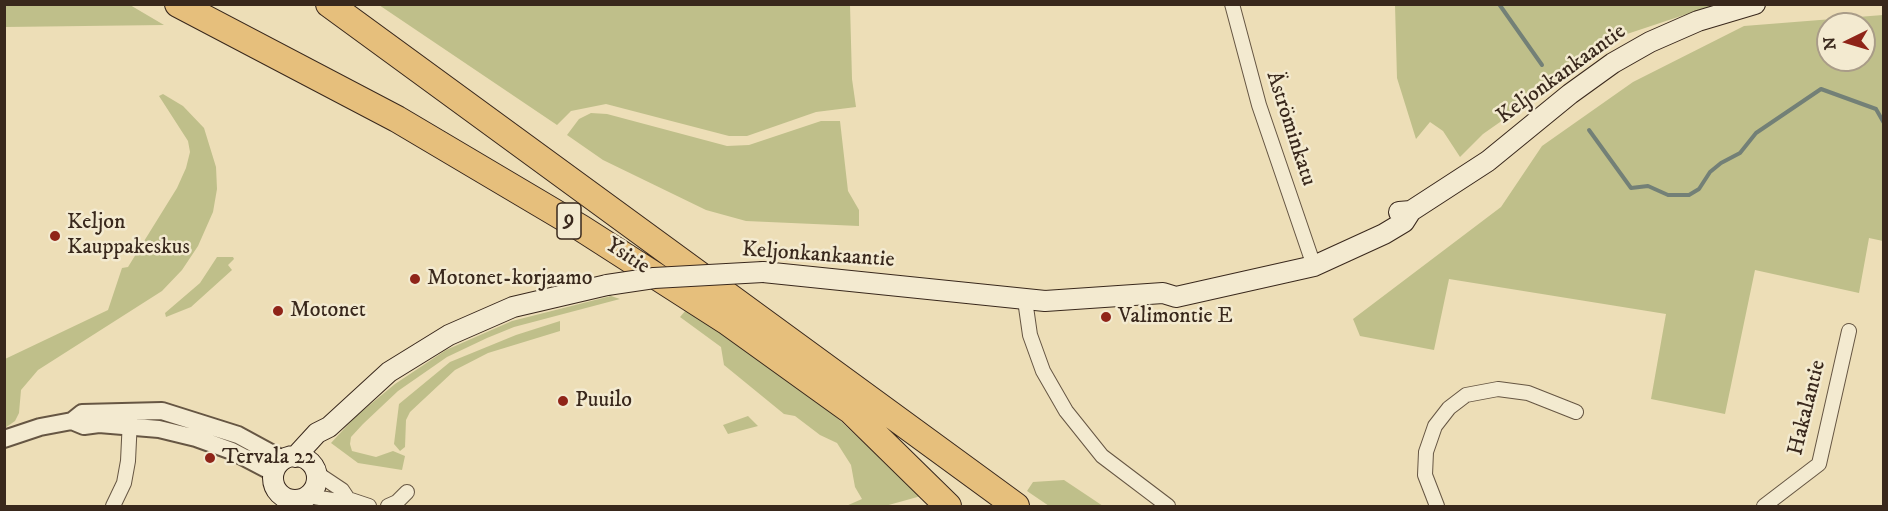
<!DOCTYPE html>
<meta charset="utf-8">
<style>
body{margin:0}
#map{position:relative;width:1888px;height:511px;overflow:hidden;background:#eddeb7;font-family:"IM FELL DW Pica",serif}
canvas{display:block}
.frame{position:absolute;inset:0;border:6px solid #39281c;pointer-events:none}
.north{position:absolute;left:1816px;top:12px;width:60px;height:60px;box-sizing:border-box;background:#f3ead0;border:2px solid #a99c88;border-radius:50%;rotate:265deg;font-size:16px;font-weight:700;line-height:24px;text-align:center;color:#39281c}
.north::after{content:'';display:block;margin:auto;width:21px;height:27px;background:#8f2418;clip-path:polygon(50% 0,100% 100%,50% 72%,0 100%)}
</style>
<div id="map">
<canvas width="1888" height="511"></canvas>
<div class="frame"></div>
<div class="north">N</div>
</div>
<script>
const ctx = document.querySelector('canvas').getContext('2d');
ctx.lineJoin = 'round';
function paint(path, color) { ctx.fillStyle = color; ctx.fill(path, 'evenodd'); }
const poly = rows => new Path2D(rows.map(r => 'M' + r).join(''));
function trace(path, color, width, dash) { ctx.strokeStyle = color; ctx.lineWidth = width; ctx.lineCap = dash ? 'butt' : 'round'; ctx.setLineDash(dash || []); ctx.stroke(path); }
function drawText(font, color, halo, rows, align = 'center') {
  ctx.font = font + ' "IM FELL DW Pica",serif'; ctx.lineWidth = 5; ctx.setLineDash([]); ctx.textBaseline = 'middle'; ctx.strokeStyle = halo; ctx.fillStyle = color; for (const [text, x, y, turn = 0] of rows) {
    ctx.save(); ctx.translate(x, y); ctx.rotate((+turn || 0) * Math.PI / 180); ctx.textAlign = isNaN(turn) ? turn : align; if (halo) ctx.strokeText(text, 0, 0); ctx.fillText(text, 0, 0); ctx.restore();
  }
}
paint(poly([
 [4,5,130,5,164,25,5,27],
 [379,5,850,5,852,79,856,107,816,112,747,136,729,136,606,104,571,111,557,125],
 [1395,5,1395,4,1714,5,1624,35,1483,134,1460,157,1443,131,1430,122,1416,139,1397,78],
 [1883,15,1883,241,1869,238,1859,293,1755,270,1725,414,1651,399,1666,314,1449,279,1434,350,1360,336,1353,319,1501,207,1542,146,1633,82,1744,26],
 [1828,24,1864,24,1864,60,1828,60],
 [163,94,183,106,204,128,216,167,217,189,213,212,198,246,182,270,162,291,38,370,21,390,19,413,15,421,5,428,5,359,108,310,122,268,128,267,177,188,186,168,190,152,188,141,159,96],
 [591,113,607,114,727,146,749,145,821,121,840,121,848,191,859,210,859,226,746,221,706,210,603,160,567,135,579,119],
 [217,257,233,257,234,259,228,265,232,270,191,307,166,317,165,313,200,283],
 [611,296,620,299,514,327,487,338,447,357,398,391,363,424,351,437,350,444,352,451,376,457,393,451,405,456,402,470,358,463,331,443,355,417,395,384,446,350,512,321],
 [687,309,771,366,834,415,921,496,885,506,846,506,862,499,855,487,851,465,837,443,820,435,795,416,784,414,724,365,721,347,680,317],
 [560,321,560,331,488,353,455,370,410,412,406,420,405,447,400,451,394,444,399,404,450,362,516,335],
 [748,416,758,426,728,434,723,425],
 [1064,480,1103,506,1049,506,1027,491,1033,482]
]), '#bfbf8a');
trace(poly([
 [1499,4,1542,65],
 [1589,130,1631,188,1648,186,1668,195,1689,195,1699,189,1710,172,1721,163,1740,153,1756,133,1821,89,1876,109,1884,123]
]), '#738077', 4);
const minor = poly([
 [1232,4,1259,105,1314,266],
 [1025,300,1030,335,1043,371,1066,411,1102,456,1168,506],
 [315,472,342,490,348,499,369,506],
 [308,496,338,501,348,499],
 [113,506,124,483,128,461,130,419],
 [388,506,397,502,407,492],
 [1437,506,1425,475,1426,452,1435,426,1449,408,1466,395,1498,389,1528,393,1576,412],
 [1764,506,1819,464,1849,331]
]);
const tertiary = poly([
 [72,421,84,426,99,424,159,429,196,438,232,451,274,473],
 [4,439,40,427,72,421,82,413,162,411,238,435,284,460]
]);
const secondary = poly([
 [1399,212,1411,211,1488,161,1570,94,1613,63,1650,42,1698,21,1755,4],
 [763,272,1045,301,1163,293,1176,297,1314,266,1384,234,1404,222,1411,211],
 '273 478a22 22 0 1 1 44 0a22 22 0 1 1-44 0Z',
 [295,457,317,433,329,427,389,372,449,335,513,307,607,285]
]);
const motorway = poly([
 [178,4,397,119,581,228,726,321,851,411,948,506],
 [329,4,1016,506]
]);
trace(minor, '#665643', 16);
trace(tertiary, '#665643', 20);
trace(secondary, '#39281c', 22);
trace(motorway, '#39281c', 28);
trace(minor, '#f3ead0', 14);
trace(tertiary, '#f3ead0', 16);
trace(secondary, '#f3ead0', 20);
trace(motorway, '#e6bf7c', 26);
const secondaryBridge = poly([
 [607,285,654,278,763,272]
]);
trace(secondaryBridge, '#39281c', 22, []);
trace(secondaryBridge, '#f3ead0', 20);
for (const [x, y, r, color] of [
 [55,236,6,"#8f2418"],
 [415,279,6,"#8f2418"],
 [278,311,6,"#8f2418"],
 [1106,317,6,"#8f2418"],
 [563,401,6,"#8f2418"],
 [210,458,6,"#8f2418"]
]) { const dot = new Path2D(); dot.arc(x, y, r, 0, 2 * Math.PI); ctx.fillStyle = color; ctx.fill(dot); trace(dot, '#f3ead0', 2); }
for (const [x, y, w] of [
 [569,221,24]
]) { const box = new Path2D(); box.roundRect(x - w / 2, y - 18, w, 36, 4.5); ctx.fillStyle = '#f3ead0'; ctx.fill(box); trace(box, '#39281c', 1.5); }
drawText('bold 21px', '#39281c', null, [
 ["9",569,221]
]);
drawText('22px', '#39281c', '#f3ead0', [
 ["Keljonkankaantie",1562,75,-36],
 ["Äströminkatu",1290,129,72],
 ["Keljonkankaantie",818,256,4],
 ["Ysitie",627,257,33],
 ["Hakalantie",1808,408,-76]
]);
drawText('22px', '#39281c', '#f3ead0', [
 ["Keljon",67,223],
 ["Kauppakeskus",67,248],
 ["Motonet-korjaamo",427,279],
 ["Motonet",290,311],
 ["Valimontie E",1118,317],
 ["Puuilo",575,401],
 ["Tervala 22",222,458]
], 'left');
</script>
